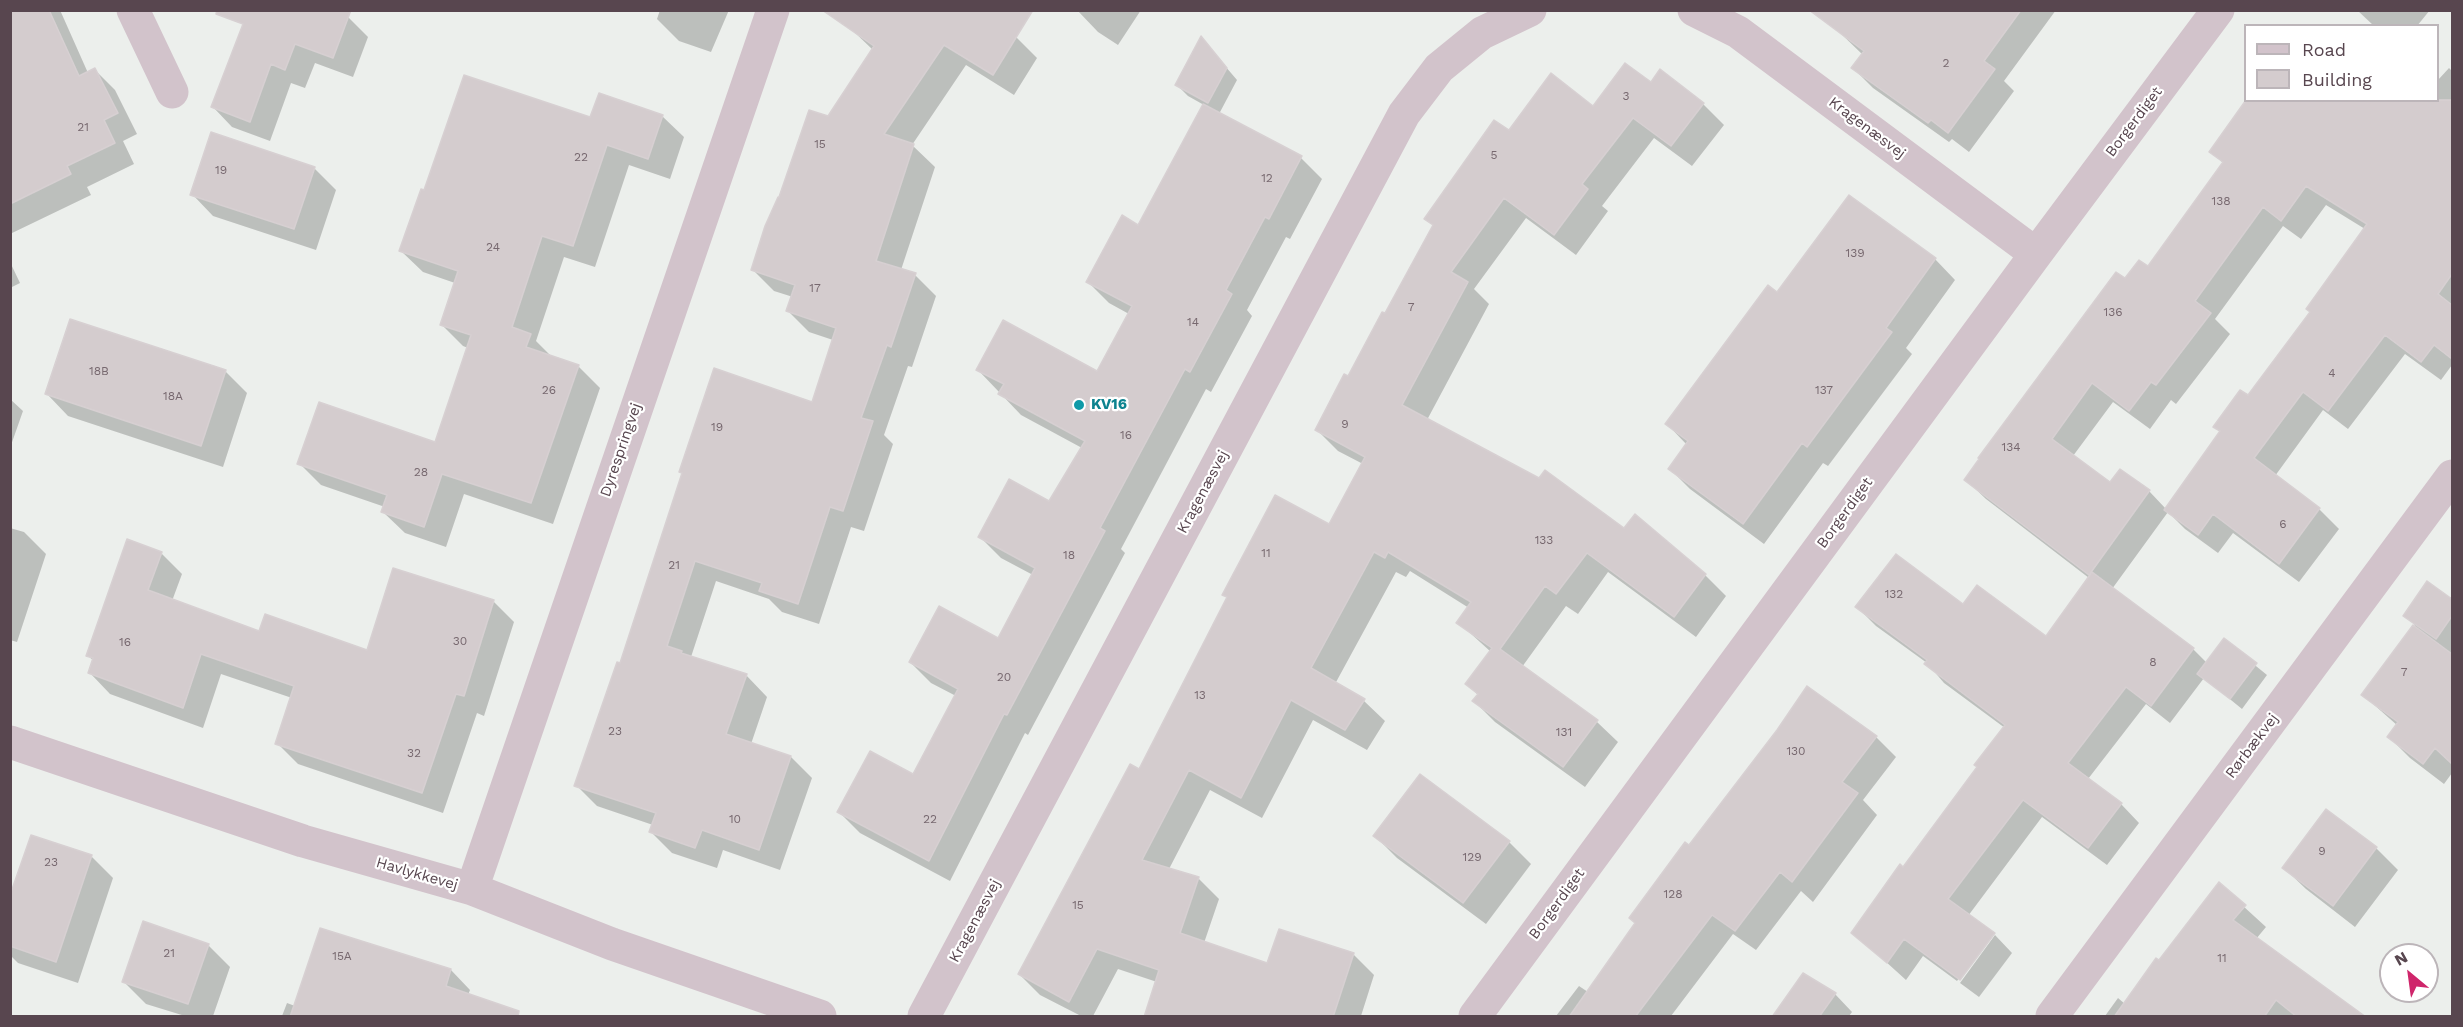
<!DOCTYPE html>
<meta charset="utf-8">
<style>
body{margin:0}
#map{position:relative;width:2463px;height:1027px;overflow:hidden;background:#ecefec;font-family:"Work Sans",sans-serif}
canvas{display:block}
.frame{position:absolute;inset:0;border:12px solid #58464f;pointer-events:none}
.legend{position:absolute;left:2244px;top:24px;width:195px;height:78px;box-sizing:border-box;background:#fff;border:2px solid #bcb5b9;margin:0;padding:8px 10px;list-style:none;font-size:18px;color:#58464f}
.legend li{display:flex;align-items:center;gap:12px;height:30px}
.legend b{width:30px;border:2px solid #bcb5b9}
.north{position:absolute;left:2379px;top:943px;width:60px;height:60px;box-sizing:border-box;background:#fff;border:2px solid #bcb5b9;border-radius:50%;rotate:331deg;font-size:16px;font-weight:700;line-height:24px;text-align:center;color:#58464f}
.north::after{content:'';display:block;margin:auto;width:21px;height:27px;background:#cf266b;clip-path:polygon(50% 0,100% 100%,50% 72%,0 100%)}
</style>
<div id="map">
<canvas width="2463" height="1027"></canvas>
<div class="frame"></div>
<ul class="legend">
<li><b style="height:8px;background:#d2c3cb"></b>Road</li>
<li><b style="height:16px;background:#d4ccce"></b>Building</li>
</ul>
<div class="north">N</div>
</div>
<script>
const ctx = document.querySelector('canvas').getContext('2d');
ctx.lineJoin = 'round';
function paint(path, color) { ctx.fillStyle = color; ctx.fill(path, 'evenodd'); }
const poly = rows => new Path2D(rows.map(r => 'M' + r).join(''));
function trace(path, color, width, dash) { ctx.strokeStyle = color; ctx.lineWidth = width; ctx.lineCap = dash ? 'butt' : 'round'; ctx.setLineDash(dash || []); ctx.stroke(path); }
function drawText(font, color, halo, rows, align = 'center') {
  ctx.font = font + ' "Work Sans",sans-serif'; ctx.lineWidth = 4.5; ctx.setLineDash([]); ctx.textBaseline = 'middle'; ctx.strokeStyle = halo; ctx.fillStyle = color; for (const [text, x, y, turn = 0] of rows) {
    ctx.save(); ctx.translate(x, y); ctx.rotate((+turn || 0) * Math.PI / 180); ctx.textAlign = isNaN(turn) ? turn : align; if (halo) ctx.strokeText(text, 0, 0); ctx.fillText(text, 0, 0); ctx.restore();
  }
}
paint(poly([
 [10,10,60,10,88,73,95,70,115,90,137,134,123,141,134,164,87,187,91,195,10,234],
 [660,10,729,10,711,52,679,41,657,19],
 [1077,10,1141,10,1118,45,1098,32],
 [1935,10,2056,10,2004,81,2014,91,1969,152,1952,139,1949,142,1873,88,1853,68,1863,55,1834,27],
 [2357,10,2430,10,2417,26,2374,26],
 [334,12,348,17,368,37,353,77,315,63,305,88,291,83,270,141,232,127,213,107],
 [849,27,1016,37,1037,58,1014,95,966,65,912,145,935,167,901,270,915,275,936,296,912,367,908,366,884,435,893,444,864,531,851,527,819,624,782,612,769,599,716,581,691,657,746,675,767,697,751,744,791,757,812,778,780,870,723,850,717,868,672,853,651,832,653,825,597,806,576,785,621,665,684,474,813,403,833,340,809,332,788,311,793,297,774,291,753,270,828,118,873,50],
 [1202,39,1237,80,1219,114,1301,158,1322,179,1290,239,1286,237,1247,310,1252,316,1211,392,1206,389,1121,549,1125,553,1028,735,1025,733,950,881,860,833,839,812,914,776,956,696,931,683,910,662,998,640,1033,575,1001,558,980,537,1050,503,1082,448,1021,415,978,370,1097,373,1129,314,1109,303,1088,282,1139,227,1204,105,1188,96,1177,85],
 [2449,68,2452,71,2452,200,2450,204,2452,206,2452,365,2441,380,2405,354,2348,429,2323,410,2275,476,2319,509,2339,529,2299,582,2233,533,2218,553,2185,529,2168,512,2112,589,2193,649,2207,663,2224,640,2267,675,2242,709,2204,678,2170,723,2146,704,2088,779,2121,804,2139,823,2107,865,2042,817,1968,916,1994,935,1991,935,1957,981,1923,956,1906,980,1853,932,1903,869,2005,728,1944,683,1927,663,1876,626,1857,607,1963,606,2046,638,2089,578,1986,499,1966,480,2125,280,2148,268,2224,164,2211,151,2438,100,2438,80],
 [2326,205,2365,229,2312,313,2248,398,2215,426,2221,432,2166,509,2149,491,2120,471,2110,484,2073,456,2113,402,2150,429,2171,400,2176,404,2230,334,2215,319,2283,226,2301,239],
 [1651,84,1703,104,1724,125,1692,166,1654,138,1602,206,1608,211,1576,255,1526,218,1474,289,1489,304,1427,420,1705,575,1726,596,1696,637,1608,572,1578,614,1566,606,1522,667,1597,722,1618,742,1585,787,1495,722,1474,701,1478,695,1467,684,1491,652,1458,622,1469,608,1410,571,1406,577,1396,572,1335,684,1364,701,1385,721,1367,750,1313,720,1262,818,1210,790,1169,869,1198,878,1219,899,1204,943,1268,965,1353,954,1374,975,1361,1016,1145,1016,1157,982,1118,969,1093,1016,1081,1016,1040,995,1019,974,1140,771,1329,526,1363,464,1338,451,1317,430,1386,316,1434,226,1426,219,1509,133,1593,108],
 [662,116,684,137,670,179,629,165,595,267,564,257,536,341,551,356,578,366,600,388,553,524,464,494,446,547,405,533,383,512,385,507,321,485,299,463,436,444,468,348,463,346,442,325,455,283,423,272,401,251,425,192,591,119],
 [314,168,336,190,316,250,213,216,192,194],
 [1849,197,1935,259,1955,280,1906,348,1912,354,1828,466,1823,463,1764,544,1690,489,1670,469,1687,445,1667,424,1778,294],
 [10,262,20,283,10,288],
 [225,371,247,393,223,467,68,416,47,394],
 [10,399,23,411,10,448],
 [10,528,24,532,46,554,17,642,10,640],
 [161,553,182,574,172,601,260,633,368,652,493,601,514,622,484,716,477,713,443,813,298,764,277,743,292,698,221,674,203,728,110,694,90,673,94,661,88,656],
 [2452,595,2452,773,2444,784,2410,758,2389,737,2398,726,2363,695,2415,625,2405,616,2450,599],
 [1876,737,1896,757,1863,800,1877,815,1813,902,1801,891,1756,950,1733,934,1671,1016,1556,1016,1579,986,1588,992,1689,847],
 [2326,812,2376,848,2398,870,2355,927,2306,889,2284,868],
 [1375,836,1509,842,1531,864,1486,924,1397,858],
 [91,856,113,878,78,983,18,963,10,955,10,899],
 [2219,884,2266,927,2256,939,2323,1016,2105,1016,2118,998,2125,1004],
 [1995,935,2012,953,1979,997,1960,983],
 [208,945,230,967,213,1016,185,1016,146,1004,124,982],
 [451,970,470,990,468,995,508,1016,282,1016,287,1003,295,1006],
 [1835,994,1852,1012,1849,1016,1779,1016]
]), '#0003');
const building = poly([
 [10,10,49,10,79,76,95,68,118,113,104,120,115,143,67,166,71,174,10,204,10,10],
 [217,10,351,10,333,58,295,44,285,70,271,64,250,122,211,107,243,24,216,14,217,10],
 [822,10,1033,10,993,75,944,45,884,134,914,144,876,261,916,273,891,347,887,345,861,418,873,421,843,511,830,507,798,604,759,591,762,583,695,561,667,646,682,651,681,653,747,674,726,734,791,756,759,850,702,830,695,848,649,832,656,813,574,786,617,662,620,663,682,473,679,472,714,368,812,402,836,328,786,311,795,285,751,270,765,226,778,197,779,197,809,110,828,116,874,46,822,10],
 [1809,10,2021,10,1984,61,1995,69,1948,133,1931,120,1928,123,1851,68,1864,51,1809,10],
 [1201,36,1227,68,1208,103,1175,85,1201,36],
 [1625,63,1651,82,1660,69,1704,103,1671,146,1633,118,1582,184,1588,189,1554,235,1504,198,1451,272,1468,282,1402,405,1539,478,1545,470,1624,528,1635,514,1706,574,1674,617,1587,553,1556,594,1545,586,1500,649,1598,720,1563,767,1472,701,1478,694,1465,684,1492,648,1456,623,1471,602,1388,552,1385,558,1374,552,1311,668,1365,699,1345,730,1291,700,1241,798,1189,770,1142,860,1199,877,1180,933,1267,963,1279,929,1354,953,1333,1017,1144,1017,1159,970,1097,949,1069,1002,1018,974,1130,764,1139,769,1227,597,1222,595,1275,495,1329,524,1365,457,1315,430,1344,374,1348,376,1382,312,1385,313,1433,225,1424,219,1494,120,1509,130,1551,73,1593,106,1625,63],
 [464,75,590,117,599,93,663,115,648,159,607,145,573,246,542,236,512,327,531,334,526,347,579,365,531,503,442,474,424,527,381,512,387,495,297,464,319,402,435,442,471,335,440,325,458,271,399,251,421,189,424,190,464,75],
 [2246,100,2452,100,2452,274,2438,294,2452,305,2452,359,2434,345,2421,362,2385,335,2328,411,2303,392,2254,458,2320,508,2279,564,2213,514,2198,535,2164,510,2220,431,2213,427,2240,390,2248,395,2310,312,2306,309,2367,224,2306,186,2281,221,2263,207,2195,301,2211,313,2156,385,2151,382,2129,411,2092,383,2052,439,2110,482,2120,469,2150,490,2089,575,1964,480,1979,459,1978,458,2116,272,2125,278,2139,260,2148,266,2223,162,2209,152,2246,100],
 [1203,104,1302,156,1269,219,1265,217,1226,290,1232,294,1190,372,1185,369,1100,528,1105,531,1007,715,1004,714,929,861,837,812,870,751,913,774,958,689,909,662,939,606,998,638,1035,568,978,537,1009,479,1049,501,1085,441,998,394,1004,384,976,370,1003,320,1097,371,1132,306,1086,282,1122,215,1138,225,1203,104],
 [211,132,315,167,294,229,190,195,211,132],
 [1849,195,1936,258,1886,328,1892,332,1807,447,1802,443,1743,524,1668,469,1688,441,1665,424,1768,285,1777,292,1849,195],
 [70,319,226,370,201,446,45,394,70,319],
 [127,539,162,552,148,590,259,631,265,614,367,650,393,568,494,600,464,696,456,694,422,793,275,744,294,686,201,654,183,708,88,673,93,658,86,656,127,539],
 [1896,554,1963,604,1977,585,2046,636,2092,572,2194,648,2151,706,2126,687,2068,763,2122,803,2088,848,2023,800,1948,899,1995,933,1960,980,1904,939,1887,963,1851,933,1900,864,1903,867,1977,767,1974,765,2005,725,1924,664,1927,660,1855,607,1896,554],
 [2427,581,2452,599,2452,616,2436,639,2403,616,2427,581],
 [2413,625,2452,654,2452,764,2435,748,2423,764,2387,737,2398,722,2361,695,2413,625],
 [2224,638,2257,663,2230,699,2197,674,2224,638],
 [1807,686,1877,736,1842,782,1858,793,1792,882,1780,872,1735,931,1712,915,1635,1017,1569,1017,1635,923,1629,918,1685,842,1689,845,1777,730,1807,686],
 [1420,774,1510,841,1463,903,1373,836,1420,774],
 [2326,809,2377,847,2333,906,2282,868,2326,809],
 [31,835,92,855,56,962,10,946,10,895,31,835],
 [2219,882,2246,905,2233,920,2366,1017,2297,1017,2276,1000,2264,1017,2114,1017,2156,958,2159,960,2219,882],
 [143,921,209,944,188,1004,122,982,143,921],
 [320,928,451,969,446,986,519,1011,518,1017,290,1017,320,928],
 [1803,973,1836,993,1819,1017,1772,1017,1803,973]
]);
paint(building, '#d4ccce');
trace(building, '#d7d0d2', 1.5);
trace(poly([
 [133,10,172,92],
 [1694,10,1738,32,2036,254],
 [10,742,303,841,472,889,612,944,820,1016],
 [472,889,773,10],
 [924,1016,1404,114,1439,68,1482,33,1530,10],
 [1475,1016,2036,254,2218,10],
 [2052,1016,2452,476]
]), '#d2c3cb', 33);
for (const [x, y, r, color] of [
 [1079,405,6,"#0f9aa8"]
]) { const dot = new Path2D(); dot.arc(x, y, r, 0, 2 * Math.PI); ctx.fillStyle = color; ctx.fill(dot); trace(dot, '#fff', 2); }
drawText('12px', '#77686f', null, [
 ["2",1946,63],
 ["3",1626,96],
 ["21",83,127],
 ["15",820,144],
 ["5",1494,155],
 ["22",581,157],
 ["19",221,170],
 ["12",1267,178],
 ["138",2221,201],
 ["24",493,247],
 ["139",1855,253],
 ["17",815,288],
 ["7",1411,307],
 ["136",2113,312],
 ["14",1193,322],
 ["18B",99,371],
 ["4",2332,373],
 ["26",549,390],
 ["137",1824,390],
 ["18A",173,396],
 ["9",1345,424],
 ["19",717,427],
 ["16",1126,435],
 ["134",2011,447],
 ["28",421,472],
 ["6",2283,524],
 ["133",1544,540],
 ["11",1266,553],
 ["18",1069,555],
 ["21",674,565],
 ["132",1894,594],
 ["30",460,641],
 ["16",125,642],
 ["8",2153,662],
 ["7",2404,672],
 ["20",1004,677],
 ["13",1200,695],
 ["23",615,731],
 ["131",1564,732],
 ["130",1796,751],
 ["32",414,753],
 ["10",735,819],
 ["22",930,819],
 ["9",2322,851],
 ["129",1472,857],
 ["23",51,862],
 ["128",1673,894],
 ["15",1078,905],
 ["21",169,953],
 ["15A",342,956],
 ["11",2222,958]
]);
drawText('15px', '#58464f', '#fff', [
 ["Borgerdiget",2134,122,-53],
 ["Kragenæsvej",1867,128,37],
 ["Dyrespringvej",621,450,-71],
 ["Kragenæsvej",1203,492,-62],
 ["Borgerdiget",1845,513,-54],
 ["Rørbækvej",2252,746,-53],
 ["Havlykkevej",417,874,16],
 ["Borgerdiget",1557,904,-54],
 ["Kragenæsvej",975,921,-62]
]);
drawText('bold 15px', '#0d838f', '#fff', [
 ["KV16",1091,405]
], 'left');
</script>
